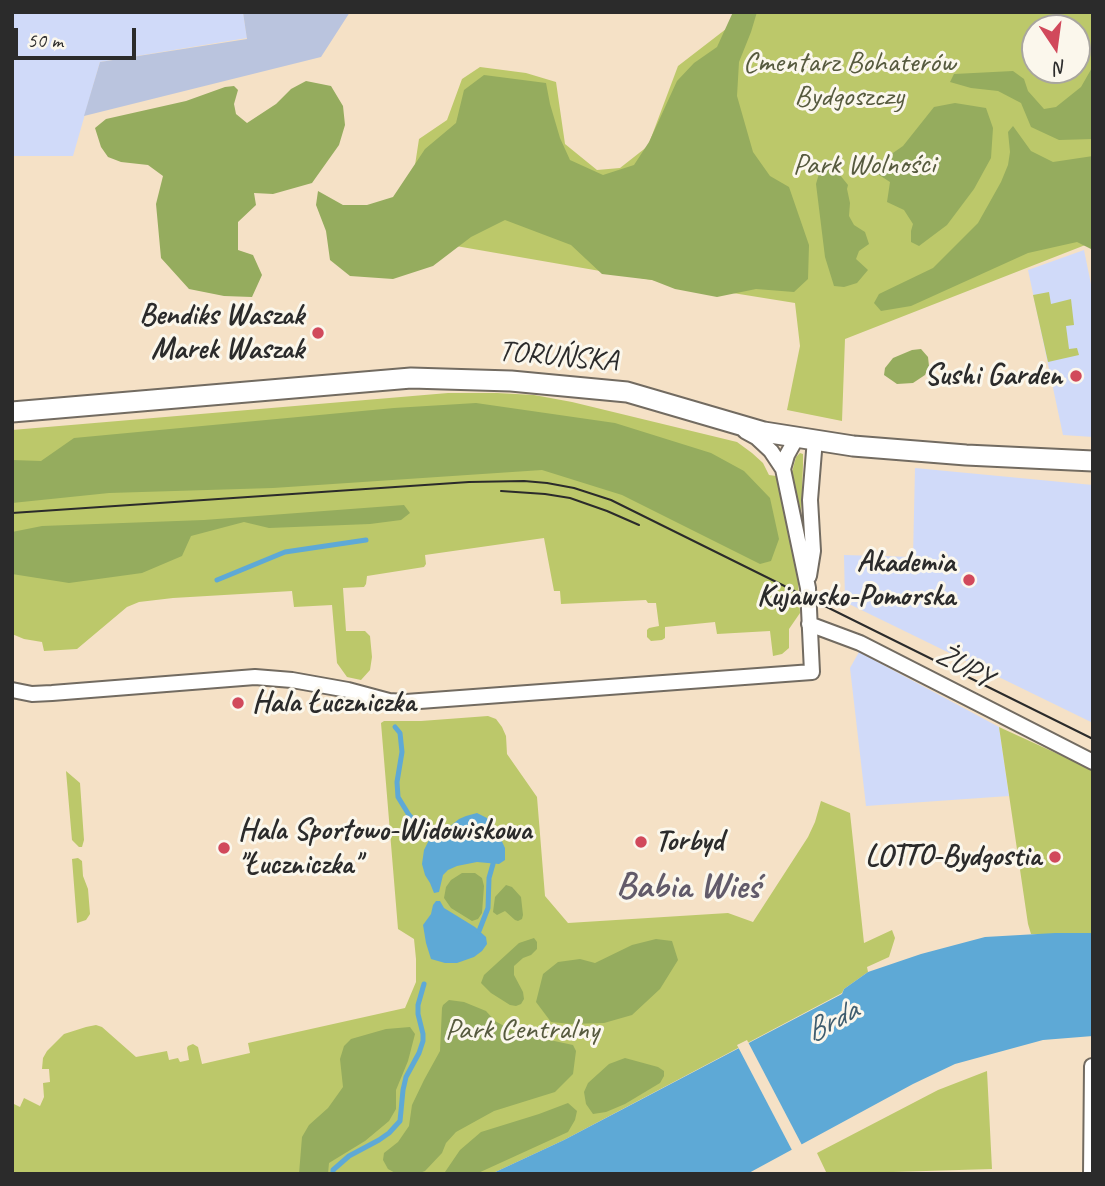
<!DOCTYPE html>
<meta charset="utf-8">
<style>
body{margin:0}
#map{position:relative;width:1105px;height:1186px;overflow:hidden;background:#f5e1c6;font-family:Caveat,sans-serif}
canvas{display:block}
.frame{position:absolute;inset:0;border:14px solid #2b2b2b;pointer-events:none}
.north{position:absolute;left:1021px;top:14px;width:70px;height:70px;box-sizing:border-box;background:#fbf7ec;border:2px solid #a8a59f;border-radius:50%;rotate:167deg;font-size:19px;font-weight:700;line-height:28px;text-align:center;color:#2b2b2b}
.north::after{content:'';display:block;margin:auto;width:24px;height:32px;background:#d1495b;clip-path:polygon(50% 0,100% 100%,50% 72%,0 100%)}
.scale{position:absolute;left:14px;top:28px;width:122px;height:32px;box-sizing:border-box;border:4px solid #2b2b2b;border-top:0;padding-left:9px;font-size:21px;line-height:24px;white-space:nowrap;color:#2b2b2b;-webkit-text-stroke:5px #fbf7ec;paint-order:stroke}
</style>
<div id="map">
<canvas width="1105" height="1186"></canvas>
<div class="frame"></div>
<div class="north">N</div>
<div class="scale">50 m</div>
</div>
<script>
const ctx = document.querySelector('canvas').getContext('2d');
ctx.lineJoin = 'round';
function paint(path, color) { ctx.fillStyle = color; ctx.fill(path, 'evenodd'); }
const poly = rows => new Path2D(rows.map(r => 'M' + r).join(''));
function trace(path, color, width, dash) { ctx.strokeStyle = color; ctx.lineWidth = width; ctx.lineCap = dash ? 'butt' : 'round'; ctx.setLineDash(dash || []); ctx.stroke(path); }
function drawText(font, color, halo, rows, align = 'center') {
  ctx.font = font + ' Caveat,sans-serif'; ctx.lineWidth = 6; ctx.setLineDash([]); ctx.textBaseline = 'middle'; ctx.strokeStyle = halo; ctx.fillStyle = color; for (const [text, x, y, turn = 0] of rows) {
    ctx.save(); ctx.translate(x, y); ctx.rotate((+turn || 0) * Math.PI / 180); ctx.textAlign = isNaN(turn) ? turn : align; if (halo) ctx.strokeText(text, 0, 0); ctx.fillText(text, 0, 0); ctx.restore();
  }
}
paint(poly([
 [12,12,243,12,247,38,100,62,73,156,12,156],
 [1084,250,1093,294,1093,437,1063,435,1028,270],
 [915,468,1093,485,1093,723,845,602,844,555,913,557],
 [859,652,999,727,1009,796,866,806,850,668]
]), '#d0daf9');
paint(poly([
 [243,12,350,12,321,57,84,116,100,62,247,39]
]), '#bac4de');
paint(poly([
 [748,12,1093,12,1093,242,845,339,842,421,787,410,800,346,795,303,652,280,404,237,419,139,447,120,462,79,480,67,526,73,556,82,565,144,597,170,620,168,648,146,678,66],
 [1035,28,1077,28,1077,70,1035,70],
 [1049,292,1051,304,1071,299,1074,325,1066,326,1069,349,1077,348,1079,355,1048,362,1033,295],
 [448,393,497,393,534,395,572,402,737,442,752,453,763,463,769,475,776,476,784,503,797,567,800,613,789,629,789,648,782,654,773,656,770,631,717,634,715,622,665,627,665,638,662,640,651,641,647,637,647,630,649,628,659,626,656,603,648,603,646,600,561,604,560,591,554,591,544,538,425,555,426,564,424,567,367,576,366,584,364,587,343,588,346,631,365,631,370,636,372,657,370,670,361,680,347,677,337,663,332,605,294,607,292,591,173,598,139,602,127,607,77,649,44,651,42,642,24,639,12,634,12,430],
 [800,453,803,454,803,465,801,514,799,511,792,472,796,457],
 [488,716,496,719,502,727,506,736,507,754,537,797,545,896,568,923,728,913,753,922,808,837,815,822,821,801,850,813,864,943,892,930,895,938,889,957,867,967,868,972,844,989,842,993,564,1140,491,1174,12,1174,12,1103,20,1107,24,1098,40,1106,44,1097,43,1083,50,1082,49,1069,42,1069,43,1058,47,1051,64,1034,86,1027,96,1025,102,1027,136,1057,167,1051,169,1060,178,1058,180,1062,189,1060,187,1048,188,1046,193,1044,198,1047,202,1064,250,1053,248,1043,405,1008,416,982,416,959,414,939,398,929,381,723,384,721,421,721],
 [999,727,1093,770,1093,934,1031,934,1028,924],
 [66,771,80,783,84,840,82,847,79,847,72,840],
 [78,858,82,861,83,876,88,889,90,914,86,920,77,923,72,859],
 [987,1071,992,1169,827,1174,817,1153,938,1090]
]), '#bcc86a');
paint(poly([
 [733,12,757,12,751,32,739,62,737,96,753,152,770,176,789,187,809,245,808,279,794,292,756,289,717,297,675,289,652,280,602,274,571,245,505,220,471,237,433,266,393,279,350,276,330,260,326,231,316,205,318,191,343,205,367,205,393,197,425,149,456,123,464,90,484,75,546,83,550,104,560,138,570,160,603,175,634,165,649,142,677,81,694,63,717,47],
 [1093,66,1093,139,1059,140,1031,127,1021,103,998,91,971,88,950,82,954,74,1013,71,1024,79,1028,91,1044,109,1056,107,1081,87],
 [306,81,331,86,343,106,345,125,339,145,312,183,273,194,254,193,256,205,238,222,238,250,253,255,262,275,252,297,224,296,189,289,161,258,156,204,163,176,148,165,121,162,108,157,101,147,95,128,106,119,186,101,225,87,234,86,238,90,234,104,236,114,247,123,276,104,291,89],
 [955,103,986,108,993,128,991,158,974,189,947,225,919,246,911,242,911,231,913,224,904,210,887,202,890,182,876,173,877,164,903,146,934,107],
 [1013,126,1031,151,1053,162,1093,156,1093,250,1077,242,1028,253,911,306,881,311,874,303,879,294,933,268,978,223,1001,182,1008,165,1010,152,1008,132],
 [829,168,840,175,848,185,847,189,850,203,849,216,854,225,865,232,869,244,859,251,856,259,868,270,857,283,844,287,834,286,825,257,816,184,820,170],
 [921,349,928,357,929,366,925,375,913,383,897,384,884,375,885,368,893,358,912,350],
 [476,403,615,423,711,453,744,471,770,498,779,539,771,561,760,564,622,495,542,470,273,488,109,493,12,503,12,460,41,461,74,438,394,408],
 [404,505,410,513,401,520,370,524,269,528,244,522,191,536,182,556,142,573,69,583,12,574,12,532,42,526,204,520],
 [462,873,475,873,482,878,484,886,482,913,478,919,472,921,451,908,444,898,446,887,451,880],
 [506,885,512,887,521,897,523,915,522,919,518,921,515,920,505,911,497,915,493,912,495,897],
 [534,938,537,942,537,949,531,955,523,958,514,966,514,975,523,992,524,999,521,1004,516,1006,510,1005,491,993,481,983,484,975,519,943],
 [656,939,672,941,678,960,660,989,632,1015,604,1023,571,1024,551,1022,536,1002,543,974,558,962,580,959,595,963,632,945],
 [449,1000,464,1002,486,1011,495,1021,517,1033,573,1045,576,1051,573,1074,555,1092,494,1111,456,1132,446,1143,442,1153,425,1171,417,1174,397,1174,388,1169,383,1160,384,1153,398,1142,409,1126,412,1105,424,1080,440,1051,442,1008,443,1005],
 [410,1027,415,1034,408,1061,396,1090,396,1109,389,1121,365,1141,329,1163,328,1174,299,1174,302,1137,309,1125,328,1108,343,1087,340,1059,344,1046,351,1039,386,1029],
 [625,1058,658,1067,664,1071,664,1076,660,1083,625,1104,606,1112,593,1114,586,1104,584,1092,588,1083,609,1064],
 [568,1103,577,1111,575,1120,568,1132,476,1174,442,1174,445,1172,460,1150,481,1132,539,1114]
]), '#95ac5e');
paint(poly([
 [477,813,487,818,499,835,505,848,505,860,499,864,477,862,457,866,448,870,443,875,439,892,434,893,430,883,425,875,422,864,424,850,429,840,443,832,459,819,466,816],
 [436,901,440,901,444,908,475,927,486,937,487,944,482,951,474,957,457,963,445,963,431,959,426,943,423,925,431,914,433,905],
 [1055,933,1093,933,1093,1036,1043,1040,955,1064,913,1084,747,1174,491,1174,564,1140,842,994,844,989,868,972,921,954,985,937]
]), '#5ea9d6');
paint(poly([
 [747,1040,803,1147,793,1152,737,1045]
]), '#f5e1c6');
trace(poly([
 [217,580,285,552,366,540],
 [395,727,400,733,402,752,397,782,398,797,409,815,436,844],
 [479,931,488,908,489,878,493,864],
 [333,1174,333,1170,349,1156,379,1140,389,1133,400,1121,403,1090,406,1077,419,1053,423,1041,423,1034,418,1014,418,1005,424,984]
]), '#5ea9d6', 5);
const street = poly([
 [783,469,787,455,797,437],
 [809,576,813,551,810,500,815,439],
 [809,624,860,643,1093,762],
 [12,690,32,694,52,693,255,677,292,680,348,690,389,701,406,702,812,672,808,588,783,469,771,451,756,437,745,431],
 [1091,1174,1092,1066]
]);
const secondary = poly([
 [12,412,411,378,511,381,627,392,764,432,853,446,966,455,1093,461]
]);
trace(street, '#726b61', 18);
trace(secondary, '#726b61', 23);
trace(street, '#fff', 14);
trace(secondary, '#fff', 19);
trace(poly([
 [501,491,545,494,570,498,607,511,639,525],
 [12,513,469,482,524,481,547,483,574,488,611,500,1093,739]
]), '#2b2b2b', 2);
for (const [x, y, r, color] of [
 [318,333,7,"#d1495b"],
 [1076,376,7,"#d1495b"],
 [969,580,7,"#d1495b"],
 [238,703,7,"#d1495b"],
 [641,842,7,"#d1495b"],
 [224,848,7,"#d1495b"],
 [1055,857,7,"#d1495b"]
]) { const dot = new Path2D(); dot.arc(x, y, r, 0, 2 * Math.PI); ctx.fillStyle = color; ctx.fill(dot); trace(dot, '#fbf7ec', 2.5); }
drawText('30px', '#565a3e', '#fbf7ec', [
 ["Cmentarz Bohaterów",849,63],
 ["Bydgoszczy",849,97],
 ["Park Wolności",864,165],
 ["Park Centralny",522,1030]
]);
drawText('bold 30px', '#2b2b2b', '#fbf7ec', [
 ["Bendiks Waszak",304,316],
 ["Marek Waszak",304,350],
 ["Sushi Garden",1062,376],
 ["Akademia",955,563],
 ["Kujawsko-Pomorska",955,597],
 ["Hala Łuczniczka",252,703,"left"],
 ["Hala Sportowo-Widowiskowa",238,831,"left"],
 ["\"Łuczniczka\"",238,865,"left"],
 ["Torbyd",655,842,"left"],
 ["LOTTO-Bydgostia",1041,857]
], 'right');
drawText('30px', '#2b2b2b', '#fbf7ec', [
 ["TORUŃSKA",558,357,5],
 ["ŻUPY",964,667,28]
]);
drawText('italic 32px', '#3f5d6f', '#fbf7ec', [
 ["Brda",832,1022,-28]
]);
drawText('bold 37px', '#625b6a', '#fbf7ec', [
 ["Babia Wieś",688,887]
]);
</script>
